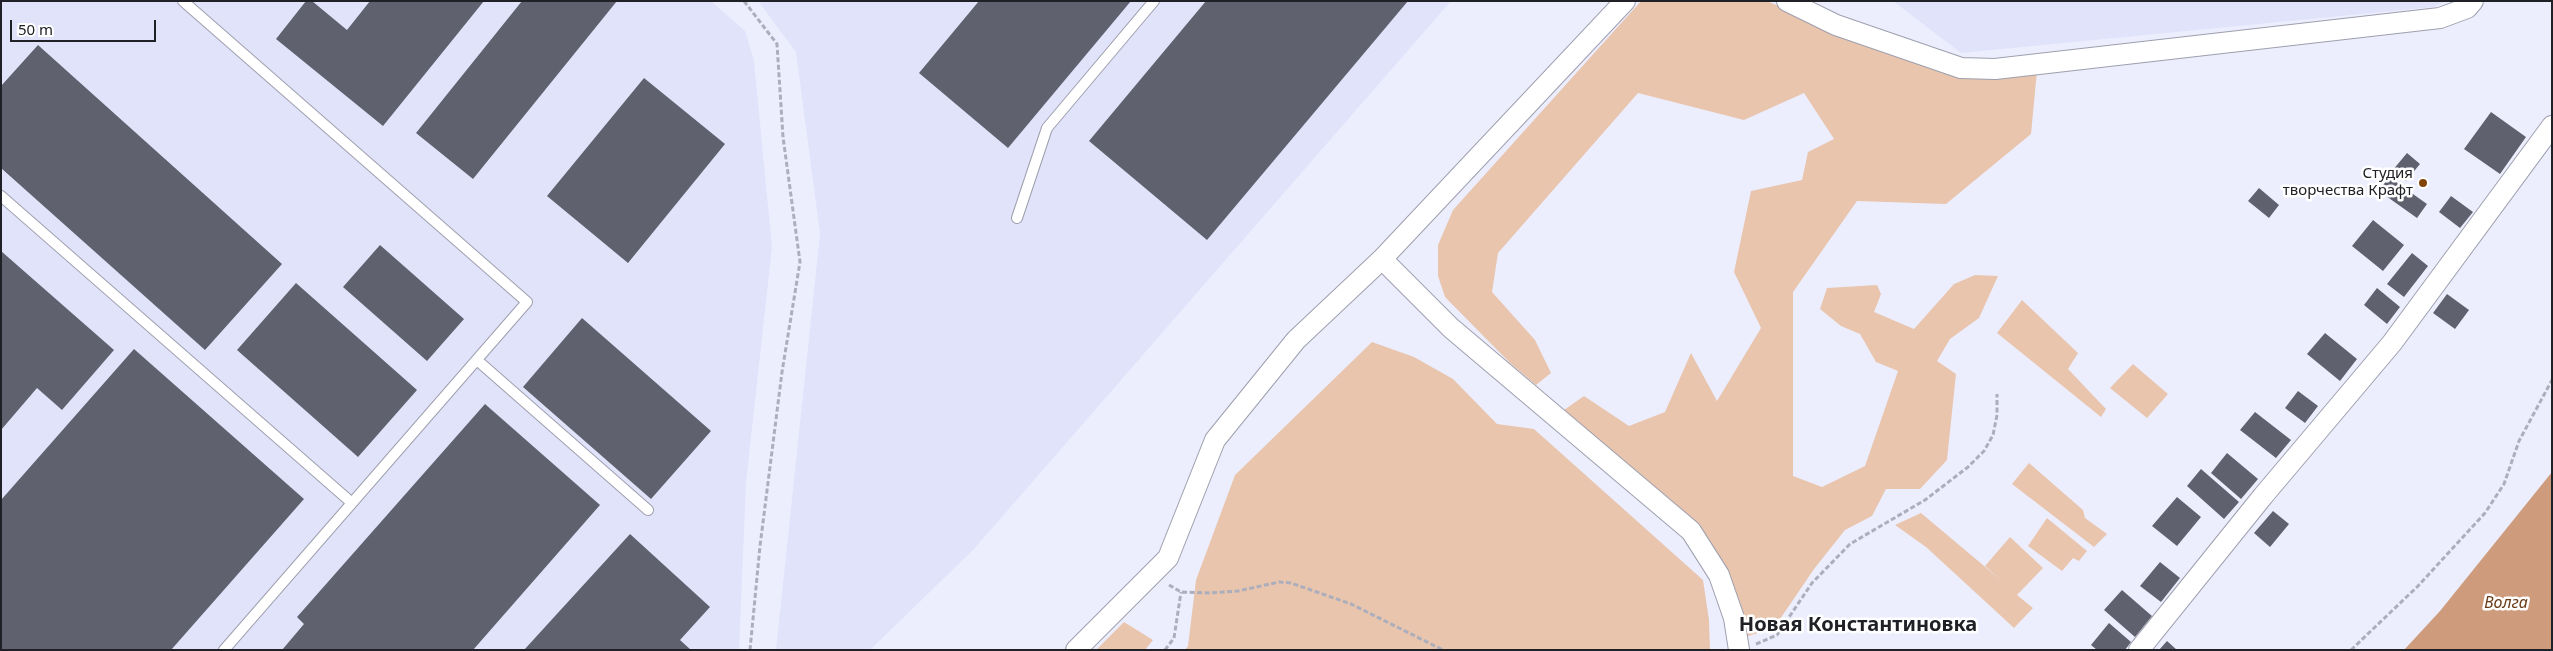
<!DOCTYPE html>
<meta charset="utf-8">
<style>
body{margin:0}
#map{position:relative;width:2553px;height:651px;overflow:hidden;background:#eceefe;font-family:"Noto Sans",sans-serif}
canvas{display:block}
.frame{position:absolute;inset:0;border:2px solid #202126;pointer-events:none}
.scale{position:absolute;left:10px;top:20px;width:146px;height:22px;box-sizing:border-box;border:2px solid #202126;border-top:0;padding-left:6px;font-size:15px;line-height:18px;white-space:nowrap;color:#202126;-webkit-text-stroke:4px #fff;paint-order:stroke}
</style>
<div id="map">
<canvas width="2553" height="651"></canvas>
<div class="frame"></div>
<div class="scale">50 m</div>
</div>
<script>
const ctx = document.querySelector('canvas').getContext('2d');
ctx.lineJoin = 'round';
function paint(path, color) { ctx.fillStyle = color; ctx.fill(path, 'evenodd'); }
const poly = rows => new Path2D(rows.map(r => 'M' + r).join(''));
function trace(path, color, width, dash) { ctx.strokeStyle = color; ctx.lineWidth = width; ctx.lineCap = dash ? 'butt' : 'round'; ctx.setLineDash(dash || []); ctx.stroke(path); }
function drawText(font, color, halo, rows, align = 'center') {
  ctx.font = font + ' "Noto Sans",sans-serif'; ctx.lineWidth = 5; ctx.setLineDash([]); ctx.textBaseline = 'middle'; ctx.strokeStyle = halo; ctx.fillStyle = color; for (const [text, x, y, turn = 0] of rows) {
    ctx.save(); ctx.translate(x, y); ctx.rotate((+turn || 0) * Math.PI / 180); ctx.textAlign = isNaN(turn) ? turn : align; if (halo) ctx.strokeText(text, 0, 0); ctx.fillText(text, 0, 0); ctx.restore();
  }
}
paint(poly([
 [1,1,711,1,745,31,754,61,772,247,746,483,739,650,1,650],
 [758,1,1451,1,974,549,870,650,776,650,820,234,796,52],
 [1893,1,2447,1,2433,7,1961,53]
]), '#e1e3fa');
paint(poly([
 [1641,1,1767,1,1840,33,1956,72,2037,71,2031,134,1946,204,1857,201,1793,292,1793,476,1822,487,1865,466,1898,371,1876,362,1860,334,1841,326,1820,309,1827,288,1877,285,1881,294,1874,312,1914,329,1954,284,1975,275,1998,276,1979,318,1950,339,1937,361,1956,374,1947,460,1920,489,1886,489,1872,516,1845,530,1814,569,1774,628,1742,638,1698,525,1564,410,1584,396,1629,426,1665,412,1691,353,1717,401,1761,328,1734,272,1751,191,1802,180,1808,152,1834,139,1804,93,1744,120,1638,93,1498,253,1492,292,1535,340,1551,373,1536,385,1510,363,1445,297,1438,276,1438,245,1453,210],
 [2022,300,2078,353,2068,369,2106,409,2101,417,1997,333],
 [1372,342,1414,357,1453,379,1497,424,1534,429,1703,580,1709,620,1710,650,1185,650,1188,646,1196,580,1235,475],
 [2133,364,2168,394,2147,418,2110,388],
 [2029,463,2083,510,2085,518,2107,534,2094,547,2012,484],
 [1921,513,2002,581,1985,566,2010,537,2043,568,2017,595,2033,608,2014,628,1926,547,1895,525],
 [2047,518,2087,551,2079,561,2073,558,2062,571,2028,546],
 [1124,622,1153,640,1145,650,1096,650]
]), '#e9c5ae');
paint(poly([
 [2552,472,2552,650,2404,650,2440,611]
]), '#ce9c7d');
paint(poly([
 [306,1,312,1,347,30,370,1,484,1,383,126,276,39],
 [522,1,617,1,473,179,416,133],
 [979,1,1131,1,1008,148,919,73],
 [1206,1,1408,1,1207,240,1089,141],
 [38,45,282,264,205,350,1,168,1,86],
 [644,78,725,144,628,263,547,196],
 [2491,112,2526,137,2500,174,2464,149],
 [2407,153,2420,164,2406,181,2392,171],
 [2389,177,2427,204,2417,218,2379,191],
 [2259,188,2279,205,2269,218,2248,201],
 [2451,196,2473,212,2460,228,2439,212],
 [2373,220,2404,245,2383,271,2352,246],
 [380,245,464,319,427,361,343,287],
 [1,251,114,350,62,410,37,388,1,430],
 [2412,253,2428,266,2404,297,2387,284],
 [296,283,417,390,358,457,237,350],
 [2377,288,2400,307,2387,324,2364,305],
 [2447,294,2469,310,2455,329,2433,313],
 [582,318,711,431,651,499,523,387],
 [2325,333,2357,359,2340,381,2307,354],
 [134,349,304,499,171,650,1,650,1,500],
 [2298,391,2318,406,2305,423,2285,408],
 [485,404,600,505,473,650,282,650,304,624,297,617],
 [2255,412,2291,440,2276,458,2240,430],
 [2227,453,2258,479,2241,499,2211,473],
 [2201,469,2239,502,2224,519,2187,486],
 [2177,497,2201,517,2177,546,2152,526],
 [2273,511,2289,524,2270,547,2254,533],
 [630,534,710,607,680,640,691,650,524,650],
 [2160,562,2180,578,2161,602,2140,586],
 [2122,590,2152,616,2135,637,2104,610],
 [2109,623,2131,642,2125,650,2097,650,2091,645],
 [2167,641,2177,650,2159,650]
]), '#60616f');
const service = poly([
 [183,1,527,302,224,650],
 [1,196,352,503],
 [1017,218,1047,128,1154,1],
 [477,360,648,510]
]);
const minor = poly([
 [1787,1,1836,25,1961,68,1995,69,2440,18,2467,8,2473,1],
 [1382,259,1451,328,1691,531,1719,575,1734,618,1739,650],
 [1076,650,1168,558,1215,440,1296,340,1382,259,1625,1],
 [2139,650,2263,496,2392,343,2552,126]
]);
trace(service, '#9e9fae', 12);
trace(minor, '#9e9fae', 22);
trace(poly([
 [744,1,777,44,783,137,800,262,782,372,760,546,750,650],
 [1169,585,1181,592,1210,593,1238,591,1279,582,1291,583,1351,604,1443,650],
 [1756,644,1777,635,1812,583,1850,544,1925,500,1968,467,1984,451,1993,435,1997,415,1997,394],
 [1165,650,1174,638,1181,592],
 [2351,650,2418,586,2485,513,2504,484,2519,441,2552,380]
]), '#acaebb', 3, [5, 2.5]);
trace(service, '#fff', 10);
trace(minor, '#fff', 20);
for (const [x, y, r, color] of [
 [2423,183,5,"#83430c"]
]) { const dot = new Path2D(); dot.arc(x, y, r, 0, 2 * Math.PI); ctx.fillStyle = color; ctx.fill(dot); trace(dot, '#fff', 2); }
drawText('15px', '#202126', '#fff', [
 ["Студия",2413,174],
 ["творчества Крафт",2413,191]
], 'right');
drawText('italic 16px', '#6a3a17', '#fff', [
 ["Волга",2506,603]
]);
drawText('bold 20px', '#202126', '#fff', [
 ["Новая Константиновка",1858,625]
]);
</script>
